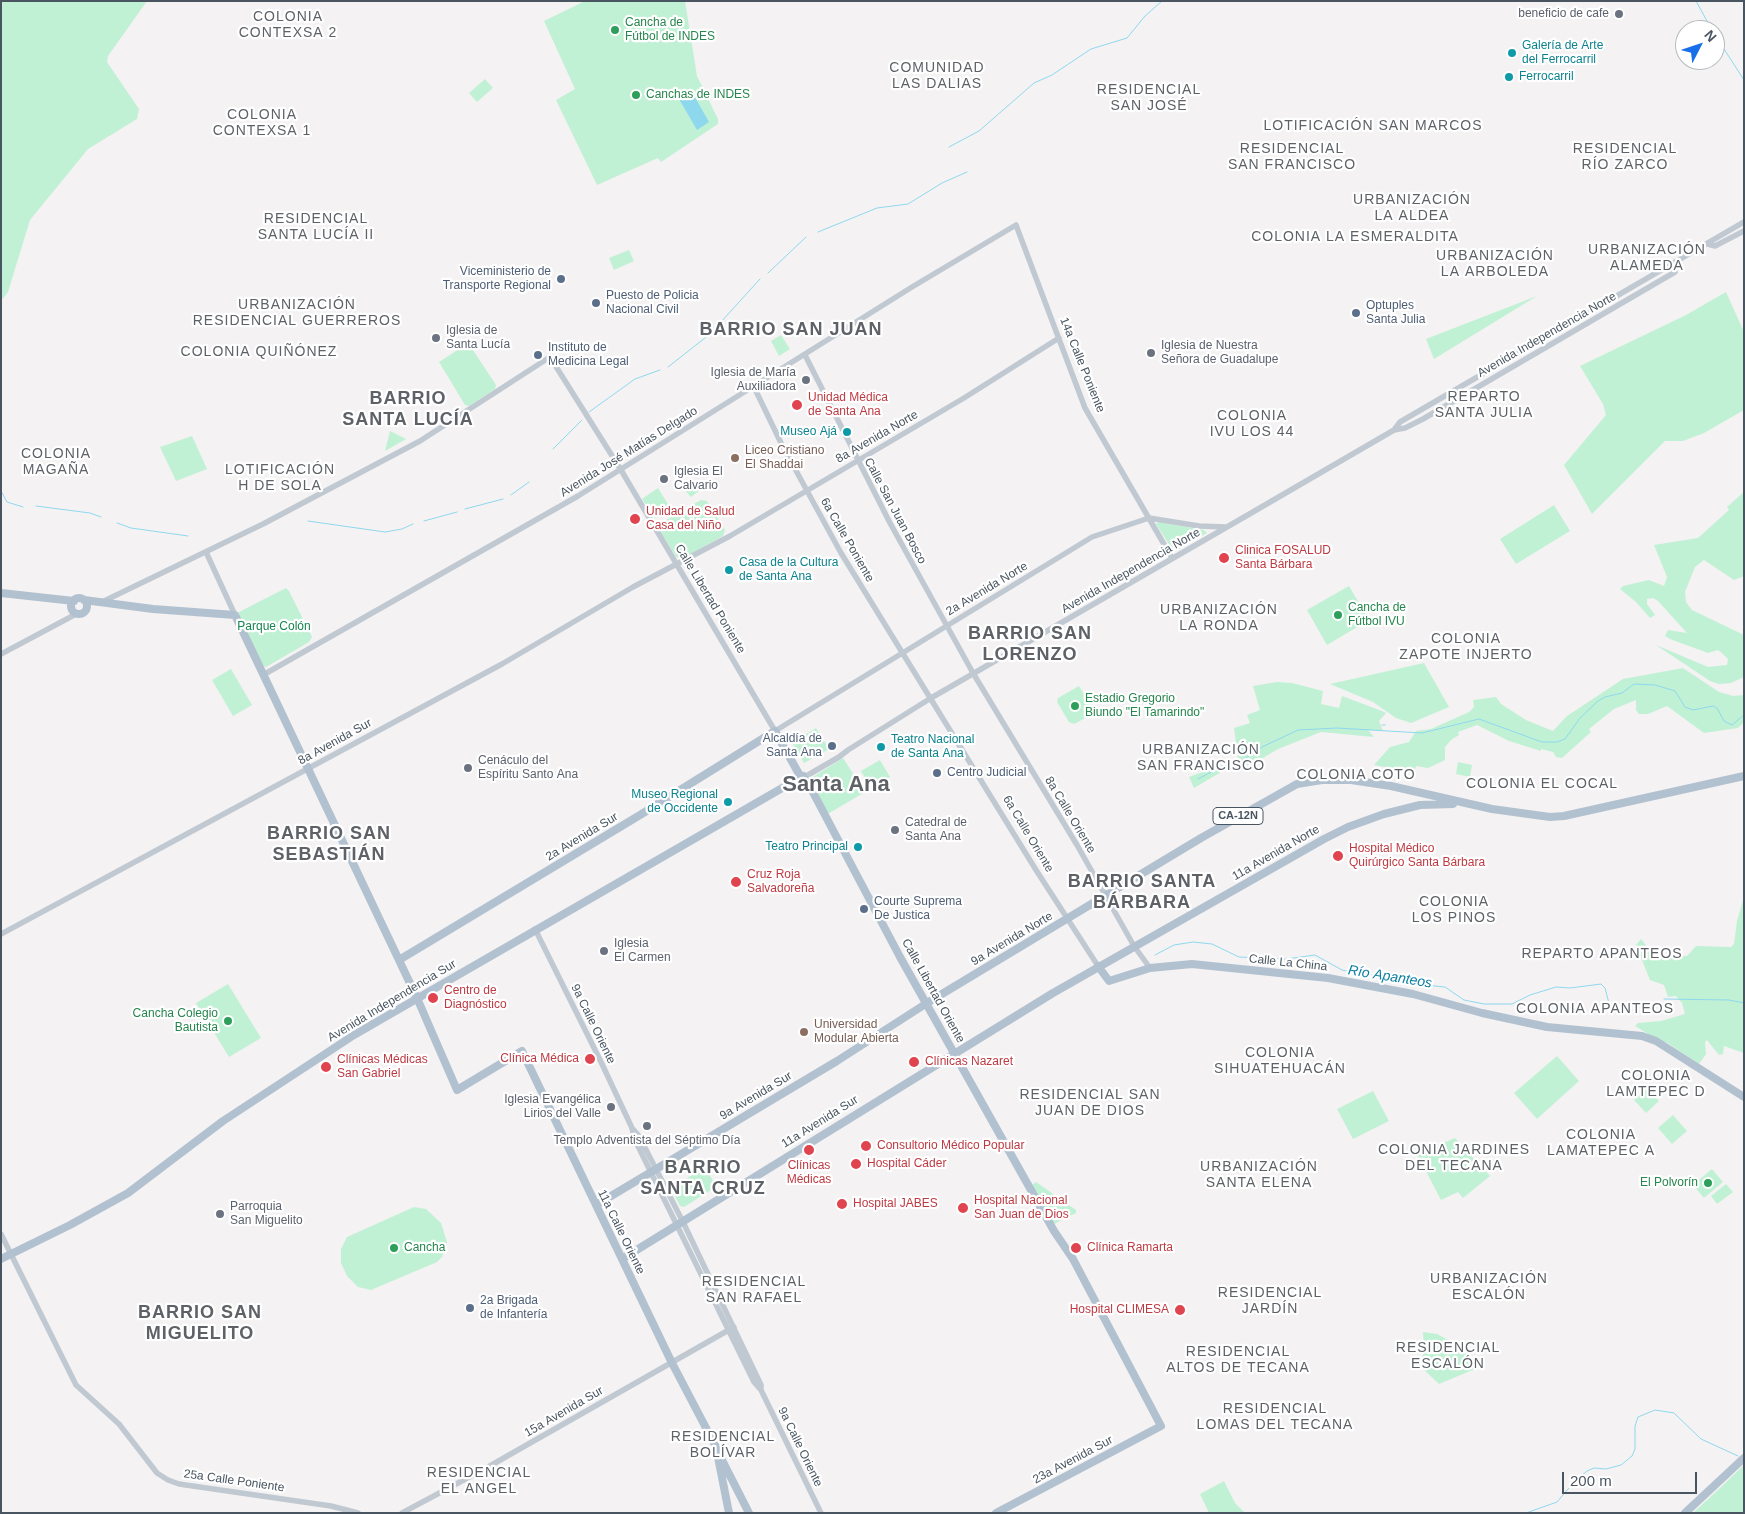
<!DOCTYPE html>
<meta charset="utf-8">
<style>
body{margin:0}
#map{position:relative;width:1745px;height:1514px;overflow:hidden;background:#f4f2f2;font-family:Helvetica,sans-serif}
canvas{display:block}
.frame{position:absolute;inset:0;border:2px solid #495560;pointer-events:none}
.north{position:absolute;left:1675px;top:20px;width:50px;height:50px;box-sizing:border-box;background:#fff;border:1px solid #b6bbbf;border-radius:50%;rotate:49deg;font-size:14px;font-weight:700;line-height:20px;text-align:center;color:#495560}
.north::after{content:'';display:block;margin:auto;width:18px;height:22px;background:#176fe9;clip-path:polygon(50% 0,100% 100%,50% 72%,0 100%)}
.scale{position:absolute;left:1562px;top:1472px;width:135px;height:22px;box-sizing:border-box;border:2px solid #495560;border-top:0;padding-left:6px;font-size:15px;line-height:18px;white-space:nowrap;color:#495560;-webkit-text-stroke:4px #fff;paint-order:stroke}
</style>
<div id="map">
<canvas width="1745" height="1514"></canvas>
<div class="frame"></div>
<div class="north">N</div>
<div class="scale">200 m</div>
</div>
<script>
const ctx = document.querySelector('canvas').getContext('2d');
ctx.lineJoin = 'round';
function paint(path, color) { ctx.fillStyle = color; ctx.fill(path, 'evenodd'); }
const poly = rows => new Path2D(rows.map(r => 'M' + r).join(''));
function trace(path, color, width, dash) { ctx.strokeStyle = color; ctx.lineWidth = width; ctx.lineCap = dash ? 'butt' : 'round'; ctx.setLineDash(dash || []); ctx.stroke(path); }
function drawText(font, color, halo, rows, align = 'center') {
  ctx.font = font + ' Helvetica,sans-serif'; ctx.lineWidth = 4.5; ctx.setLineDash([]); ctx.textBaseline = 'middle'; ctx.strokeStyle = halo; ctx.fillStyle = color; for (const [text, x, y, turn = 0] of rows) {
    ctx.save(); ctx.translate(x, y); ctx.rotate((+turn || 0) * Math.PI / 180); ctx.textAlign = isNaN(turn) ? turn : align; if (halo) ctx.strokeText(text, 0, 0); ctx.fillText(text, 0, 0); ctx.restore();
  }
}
paint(poly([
 [1,1,147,1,108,56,107,62,139,109,137,119,88,149,30,220,8,292,1,301],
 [585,1,685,1,697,76,718,119,718,124,661,162,658,158,597,185,556,100,575,89,544,21],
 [485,79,493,88,477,102,469,93],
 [629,250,634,261,614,270,609,258],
 [1726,292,1744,332,1744,410,1704,433,1683,441,1665,441,1592,514,1564,465,1606,415,1603,404,1580,366,1686,315],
 [1537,296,1434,359,1426,339],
 [781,335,790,349,779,356,771,341],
 [467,341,496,385,495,389,469,406,465,405,439,362,467,344],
 [390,431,406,439,385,451],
 [192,436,207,469,176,481,160,447],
 [693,479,700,490,691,497,681,486],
 [658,488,671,509,655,518,642,499],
 [1744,492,1744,576,1734,580,1704,560,1695,567,1685,592,1686,602,1692,610,1744,635,1744,677,1731,683,1719,684,1710,681,1656,645,1708,667,1727,665,1728,659,1723,654,1718,650,1708,653,1670,639,1665,636,1668,630,1687,633,1658,601,1653,598,1647,599,1647,604,1655,615,1650,618,1636,602,1620,589,1623,586,1649,580,1664,586,1667,577,1654,545,1698,538,1729,510,1727,507],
 [701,500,707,501,725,530,723,536,681,559,676,557,659,529,661,523],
 [1554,505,1570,531,1516,564,1500,539],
 [1158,522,1204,530,1207,533,1174,552,1156,524],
 [1349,586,1369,620,1327,645,1307,610],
 [286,588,289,591,312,637,309,642,266,667,259,664,237,617,239,612],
 [1424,663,1449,707,1411,723,1396,718,1373,702,1330,684],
 [1683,668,1719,692,1733,696,1744,695,1744,722,1738,728,1704,733,1667,706,1648,714,1639,714,1636,710,1636,700,1614,709,1589,729,1591,732,1562,758,1556,757,1553,752,1541,749,1541,751,1509,741,1477,725,1458,732,1459,735,1451,740,1445,747,1445,760,1428,768,1416,766,1414,773,1374,765,1390,747,1409,742,1416,731,1431,729,1469,712,1474,707,1473,700,1496,697,1501,704,1526,720,1553,731,1567,716,1623,679],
 [231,669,252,705,233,716,212,680],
 [1277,682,1292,683,1323,691,1321,704,1339,708,1342,696,1382,711,1386,713,1379,721,1383,731,1368,730,1374,737,1321,732,1278,749,1251,765,1233,765,1194,788,1189,777,1238,759,1234,728,1250,723,1247,715,1260,710,1253,686],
 [1079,686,1095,713,1074,724,1069,722,1057,702,1058,698],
 [816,728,829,749,804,763,792,743],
 [843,758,865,792,826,815,808,780],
 [880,760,890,777,872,786,869,785,861,771],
 [1458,762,1472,765,1470,777,1456,774],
 [1744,897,1744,1053,1724,1046,1723,1054,1719,1055,1707,1040,1705,1042,1706,1054,1699,1064,1666,1042,1663,1043,1635,1026,1638,1023,1661,1021,1685,1014,1682,1003,1676,996,1668,997,1664,985,1650,980,1636,945,1641,939,1653,954,1683,956,1687,956,1696,946,1731,947,1734,944,1737,921],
 [228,984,261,1038,229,1057,196,1003],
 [1557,1056,1579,1081,1537,1119,1514,1093],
 [1647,1088,1659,1101,1646,1113,1634,1100],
 [1373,1091,1389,1121,1353,1139,1337,1109],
 [1673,1115,1687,1131,1672,1144,1658,1128],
 [1455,1138,1490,1176,1463,1198,1458,1192,1441,1200,1417,1154],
 [705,1167,715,1184,714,1188,684,1207,680,1206,671,1188],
 [1712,1169,1723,1182,1704,1198,1693,1185],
 [1036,1182,1076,1210,1076,1213,1054,1224,1032,1185],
 [1726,1184,1733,1192,1717,1204,1711,1196],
 [414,1207,426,1209,441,1223,447,1242,442,1257,437,1262,371,1290,358,1287,347,1276,341,1263,341,1249,347,1237],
 [1423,1332,1437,1334,1454,1343,1470,1357,1475,1369,1439,1384,1420,1366,1424,1350],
 [1744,1465,1744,1513,1693,1513,1719,1489],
 [1224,1481,1235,1503,1245,1513,1209,1513,1200,1494]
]), '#c1f1d5');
paint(poly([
 [692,92,709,122,697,130,679,99]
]), '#8ed8ee');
trace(poly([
 [1696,1,1712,30],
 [1715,35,1744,80],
 [949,147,979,131,1034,83,1052,75,1091,49,1127,38,1145,16,1162,1],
 [818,232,877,208,908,204,942,183,967,172],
 [768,273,806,237],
 [668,367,710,334,760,279],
 [589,412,635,379,660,370],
 [553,449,582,420],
 [1,491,7,502,23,507],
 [511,495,529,482],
 [36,506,90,513,101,517],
 [465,509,503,499],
 [308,521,385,532,402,529,413,524],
 [424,521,457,512],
 [117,523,131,528,188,536],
 [1382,725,1385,725],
 [1198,779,1225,765,1237,764,1262,747,1298,730,1337,728,1422,733,1479,719,1542,742,1557,742,1565,739,1580,718,1598,701,1605,697,1622,693,1634,684,1655,685,1675,691,1685,707,1693,710,1713,706,1717,708,1724,721,1732,725,1744,715],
 [1155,955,1174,945,1193,942,1212,944,1239,957,1286,959,1315,955,1342,970,1366,975,1388,975,1425,985,1445,987,1464,1000,1484,1004,1512,1004,1530,995,1556,987,1570,988,1601,984,1605,988,1610,1007],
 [1664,999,1729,1000,1744,1003],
 [1526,1513,1557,1502,1574,1482,1587,1471,1594,1468,1606,1469,1621,1465,1632,1456,1635,1449,1635,1426,1638,1417,1655,1410,1674,1413,1701,1439,1738,1456]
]), '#8ed8ee', 1);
trace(poly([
 [1708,244,1715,246,1744,231],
 [805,355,890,523,973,673,1077,845,1134,946,1150,968],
 [754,387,782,445,841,553,1036,870,1098,966],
 [1394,430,1400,422,1744,222],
 [206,552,235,615],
 [102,602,263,524,420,441,550,357,621,470,775,731,1092,537,1149,518,1199,526,1226,527],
 [1,654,78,613],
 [263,675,578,496,912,287,1016,225,1085,408,1172,558],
 [803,776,808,775,839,757,848,750,931,698,1246,516,1394,430,1405,428,1423,419,1675,272,1670,265],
 [535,929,602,1064,632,1128,634,1138,754,1382,761,1390,821,1513],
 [1,934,502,664,633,587,730,536,964,398,1059,338],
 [632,1128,639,1136,683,1222,761,1385,761,1390],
 [1,1234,76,1385,119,1424,157,1473,168,1480,179,1484,331,1506,358,1513],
 [402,1513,488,1467,734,1327]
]), '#c0c9d1', 5.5);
trace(poly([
 [1,593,74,601],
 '71 606a8 8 0 1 1 16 0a8 8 0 1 1-16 0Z',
 [84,600,153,609,235,615,417,998,457,1090,522,1051,672,1363,716,1447,729,1513],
 [399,960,640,815,775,731,799,774,807,781,900,957,1054,1231,1073,1259,1161,1426,996,1513],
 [1098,966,1109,981,1150,968,1192,964,1328,978,1413,994,1482,1013,1547,1027,1642,1036,1656,1041,1744,1097],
 [596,1205,837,1061,927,1003,1201,838,1297,784,1322,780,1351,780,1391,786,1492,809,1550,817,1564,816,1744,776],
 [1,1259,70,1225,128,1193,223,1121,354,1035,803,776],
 [622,1259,1053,993,1324,839,1348,827,1384,814,1420,805,1453,804],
 [722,1460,749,1513],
 [1685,1513,1744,1458]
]), '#b2c1d0', 8);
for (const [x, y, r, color] of [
 [1619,14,5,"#6b7280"],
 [615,30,5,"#2e9e5b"],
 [1512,53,5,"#0f9aa8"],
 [1509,77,5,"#0f9aa8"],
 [636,95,5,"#2e9e5b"],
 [561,279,5,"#5c6f8a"],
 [596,303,5,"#5c6f8a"],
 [1356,313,5,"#5c6f8a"],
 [436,338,5,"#6b7280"],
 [1151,353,5,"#6b7280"],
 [538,355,5,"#5c6f8a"],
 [806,380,5,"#6b7280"],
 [797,405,6,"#e0444e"],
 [847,432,5,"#0f9aa8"],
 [735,458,5,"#8d6e63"],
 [664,479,5,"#6b7280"],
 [635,519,6,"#e0444e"],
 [1224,558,6,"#e0444e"],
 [729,570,5,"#0f9aa8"],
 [1338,615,5,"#2e9e5b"],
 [1075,706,5,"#2e9e5b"],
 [832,746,5,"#5c6f8a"],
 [881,747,5,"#0f9aa8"],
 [468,768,5,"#6b7280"],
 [937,773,5,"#5c6f8a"],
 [728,802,5,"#0f9aa8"],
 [895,830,5,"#6b7280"],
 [858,847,5,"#0f9aa8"],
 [1338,856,6,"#e0444e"],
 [736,882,6,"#e0444e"],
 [864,909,5,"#5c6f8a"],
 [604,951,5,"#6b7280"],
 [433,998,6,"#e0444e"],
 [228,1021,5,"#2e9e5b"],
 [804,1032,5,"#8d6e63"],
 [590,1059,6,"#e0444e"],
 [914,1062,6,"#e0444e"],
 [326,1067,6,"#e0444e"],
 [611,1107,5,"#6b7280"],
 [647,1126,5,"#6b7280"],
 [866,1146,6,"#e0444e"],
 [809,1150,6,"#e0444e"],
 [856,1164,6,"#e0444e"],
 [1708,1183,5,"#2e9e5b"],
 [842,1204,6,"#e0444e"],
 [963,1208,6,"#e0444e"],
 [220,1214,5,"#6b7280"],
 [394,1248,5,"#2e9e5b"],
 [1076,1248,6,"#e0444e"],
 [470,1308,5,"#5c6f8a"],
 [1180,1310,6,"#e0444e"]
]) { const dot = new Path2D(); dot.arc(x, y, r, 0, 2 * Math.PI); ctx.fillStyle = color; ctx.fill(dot); trace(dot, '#fff', 2); }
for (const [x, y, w] of [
 [1238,816,50]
]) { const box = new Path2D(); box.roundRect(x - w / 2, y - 8.5, w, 17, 4); ctx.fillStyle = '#fff'; ctx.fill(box); trace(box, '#495560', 1); }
drawText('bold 11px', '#495560', null, [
 ["CA-12N",1238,816]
]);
drawText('12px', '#5b616d', '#fff', [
 ["beneficio de cafe",1609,14,"right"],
 ["Iglesia de",446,331],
 ["Santa Lucía",446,345],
 ["Iglesia de Nuestra",1161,346],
 ["Señora de Guadalupe",1161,360],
 ["Iglesia de María",796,373,"right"],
 ["Auxiliadora",796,387,"right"],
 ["Iglesia El",674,472],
 ["Calvario",674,486],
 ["Cenáculo del",478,761],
 ["Espíritu Santo Ana",478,775],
 ["Catedral de",905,823],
 ["Santa Ana",905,837],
 ["Iglesia",614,944],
 ["El Carmen",614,958],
 ["Iglesia Evangélica",601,1100,"right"],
 ["Lirios del Valle",601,1114,"right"],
 ["Templo Adventista del Séptimo Día",647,1141,"center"],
 ["Parroquia",230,1207],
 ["San Miguelito",230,1221]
], 'left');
drawText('12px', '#27864d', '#fff', [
 ["Cancha de",625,23],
 ["Fútbol de INDES",625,37],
 ["Canchas de INDES",646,95],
 ["Cancha de",1348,608],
 ["Fútbol IVU",1348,622],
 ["Estadio Gregorio",1085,699],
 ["Biundo \"El Tamarindo\"",1085,713],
 ["Cancha Colegio",218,1014,"right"],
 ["Bautista",218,1028,"right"],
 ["El Polvorín",1698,1183,"right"],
 ["Cancha",404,1248]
], 'left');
drawText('12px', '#0d838f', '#fff', [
 ["Galería de Arte",1522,46],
 ["del Ferrocarril",1522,60],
 ["Ferrocarril",1519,77],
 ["Museo Ajá",837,432,"right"],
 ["Casa de la Cultura",739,563],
 ["de Santa Ana",739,577],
 ["Teatro Nacional",891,740],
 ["de Santa Ana",891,754],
 ["Museo Regional",718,795,"right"],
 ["de Occidente",718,809,"right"],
 ["Teatro Principal",848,847,"right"]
], 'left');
drawText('12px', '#4e5e75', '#fff', [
 ["Viceministerio de",551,272,"right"],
 ["Transporte Regional",551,286,"right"],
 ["Puesto de Policia",606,296],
 ["Nacional Civil",606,310],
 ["Optuples",1366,306],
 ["Santa Julia",1366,320],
 ["Instituto de",548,348],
 ["Medicina Legal",548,362],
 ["Alcaldía de",822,739,"right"],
 ["Santa Ana",822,753,"right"],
 ["Centro Judicial",947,773],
 ["Courte Suprema",874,902],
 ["De Justica",874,916],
 ["2a Brigada",480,1301],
 ["de Infantería",480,1315]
], 'left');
drawText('12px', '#495560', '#fff', [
 ["Avenida Independencia Norte",1547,335,-30],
 ["14a Calle Poniente",1082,365,68],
 ["8a Avenida Norte",877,437,-30],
 ["Avenida José Matías Delgado",629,452,-32],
 ["Calle San Juan Bosco",895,511,62],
 ["6a Calle Poniente",847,540,60],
 ["Avenida Independencia Norte",1131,571,-30],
 ["2a Avenida Norte",987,589,-31],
 ["Calle Libertad Poniente",710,599,59],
 ["8a Avenida Sur",335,742,-29],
 ["8a Calle Oriente",1070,815,59],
 ["6a Calle Oriente",1028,834,59],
 ["2a Avenida Sur",582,837,-31],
 ["11a Avenida Norte",1276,853,-30],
 ["9a Avenida Norte",1012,939,-31],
 ["Calle La China",1288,963,6],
 ["Calle Libertad Oriente",933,991,61],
 ["Avenida Independencia Sur",392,1001,-31],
 ["9a Calle Oriente",593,1024,64],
 ["9a Avenida Sur",756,1096,-31],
 ["11a Avenida Sur",820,1122,-32],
 ["11a Calle Oriente",621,1232,64],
 ["15a Avenida Sur",564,1412,-30],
 ["9a Calle Oriente",800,1447,64],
 ["23a Avenida Sur",1073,1460,-28],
 ["25a Calle Poniente",234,1481,8]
]);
drawText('12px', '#be3a42', '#fff', [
 ["Unidad Médica",808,398],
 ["de Santa Ana",808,412],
 ["Unidad de Salud",646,512],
 ["Casa del Niño",646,526],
 ["Clinica FOSALUD",1235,551],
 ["Santa Bárbara",1235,565],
 ["Hospital Médico",1349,849],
 ["Quirúrgico Santa Bárbara",1349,863],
 ["Cruz Roja",747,875],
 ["Salvadoreña",747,889],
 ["Centro de",444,991],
 ["Diagnóstico",444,1005],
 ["Clínica Médica",579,1059,"right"],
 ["Clínicas Médicas",337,1060],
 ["San Gabriel",337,1074],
 ["Clínicas Nazaret",925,1062],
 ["Consultorio Médico Popular",877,1146],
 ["Hospital Cáder",867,1164],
 ["Clínicas",809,1166,"center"],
 ["Médicas",809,1180,"center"],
 ["Hospital Nacional",974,1201],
 ["San Juan de Dios",974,1215],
 ["Hospital JABES",853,1204],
 ["Clínica Ramarta",1087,1248],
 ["Hospital CLIMESA",1169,1310,"right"]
], 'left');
drawText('12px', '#785e54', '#fff', [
 ["Liceo Cristiano",745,451],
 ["El Shaddai",745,465],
 ["Universidad",814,1025],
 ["Modular Abierta",814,1039]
], 'left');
drawText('12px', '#168550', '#fff', [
 ["Parque Colón",274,627]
]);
ctx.letterSpacing = '1px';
drawText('14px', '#5e6267', '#fff', [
 ["COLONIA",288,17],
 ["CONTEXSA 2",288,33],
 ["COMUNIDAD",937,68],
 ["LAS DALIAS",937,84],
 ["RESIDENCIAL",1149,90],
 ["SAN JOSÉ",1149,106],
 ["COLONIA",262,115],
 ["CONTEXSA 1",262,131],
 ["LOTIFICACIÓN SAN MARCOS",1373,126],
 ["RESIDENCIAL",1292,149],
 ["SAN FRANCISCO",1292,165],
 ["RESIDENCIAL",1625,149],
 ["RÍO ZARCO",1625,165],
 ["URBANIZACIÓN",1412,200],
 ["LA ALDEA",1412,216],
 ["RESIDENCIAL",316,219],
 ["SANTA LUCÍA II",316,235],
 ["COLONIA LA ESMERALDITA",1355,237],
 ["URBANIZACIÓN",1647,250],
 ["ALAMEDA",1647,266],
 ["URBANIZACIÓN",1495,256],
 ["LA ARBOLEDA",1495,272],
 ["URBANIZACIÓN",297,305],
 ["RESIDENCIAL GUERREROS",297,321],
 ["COLONIA QUIÑÓNEZ",259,352],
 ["REPARTO",1484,397],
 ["SANTA JULIA",1484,413],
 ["COLONIA",1252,416],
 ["IVU LOS 44",1252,432],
 ["COLONIA",56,454],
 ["MAGAÑA",56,470],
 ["LOTIFICACIÓN",280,470],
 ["H DE SOLA",280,486],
 ["URBANIZACIÓN",1219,610],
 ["LA RONDA",1219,626],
 ["COLONIA",1466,639],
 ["ZAPOTE INJERTO",1466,655],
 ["URBANIZACIÓN",1201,750],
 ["SAN FRANCISCO",1201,766],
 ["COLONIA COTO",1356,775],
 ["COLONIA EL COCAL",1542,784],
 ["COLONIA",1454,902],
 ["LOS PINOS",1454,918],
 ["REPARTO APANTEOS",1602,954],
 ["COLONIA APANTEOS",1595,1009],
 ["COLONIA",1280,1053],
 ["SIHUATEHUACÁN",1280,1069],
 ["COLONIA",1656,1076],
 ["LAMTEPEC D",1656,1092],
 ["RESIDENCIAL SAN",1090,1095],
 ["JUAN DE DIOS",1090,1111],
 ["COLONIA",1601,1135],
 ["LAMATEPEC A",1601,1151],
 ["COLONIA JARDINES",1454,1150],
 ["DEL TECANA",1454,1166],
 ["URBANIZACIÓN",1259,1167],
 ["SANTA ELENA",1259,1183],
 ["URBANIZACIÓN",1489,1279],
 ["ESCALÓN",1489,1295],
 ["RESIDENCIAL",754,1282],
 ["SAN RAFAEL",754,1298],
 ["RESIDENCIAL",1270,1293],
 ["JARDÍN",1270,1309],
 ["RESIDENCIAL",1448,1348],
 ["ESCALÓN",1448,1364],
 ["RESIDENCIAL",1238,1352],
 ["ALTOS DE TECANA",1238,1368],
 ["RESIDENCIAL",1275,1409],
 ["LOMAS DEL TECANA",1275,1425],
 ["RESIDENCIAL",723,1437],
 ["BOLÍVAR",723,1453],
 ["RESIDENCIAL",479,1473],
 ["EL ANGEL",479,1489]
]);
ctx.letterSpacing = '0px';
drawText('italic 14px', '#0b80a2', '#fff', [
 ["Río Apanteos",1390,977,9]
]);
ctx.letterSpacing = '1px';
drawText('bold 18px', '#5e6267', '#fff', [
 ["BARRIO SAN JUAN",791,330],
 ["BARRIO",408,399],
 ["SANTA LUCÍA",408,420],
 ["BARRIO SAN",1030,634],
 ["LORENZO",1030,655],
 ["BARRIO SAN",329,834],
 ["SEBASTIÁN",329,855],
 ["BARRIO SANTA",1142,882],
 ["BÁRBARA",1142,903],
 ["BARRIO",703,1168],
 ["SANTA CRUZ",703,1189],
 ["BARRIO SAN",200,1313],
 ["MIGUELITO",200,1334]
]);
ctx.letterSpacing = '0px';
drawText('bold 22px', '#5e6267', '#fff', [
 ["Santa Ana",836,785]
]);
</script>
